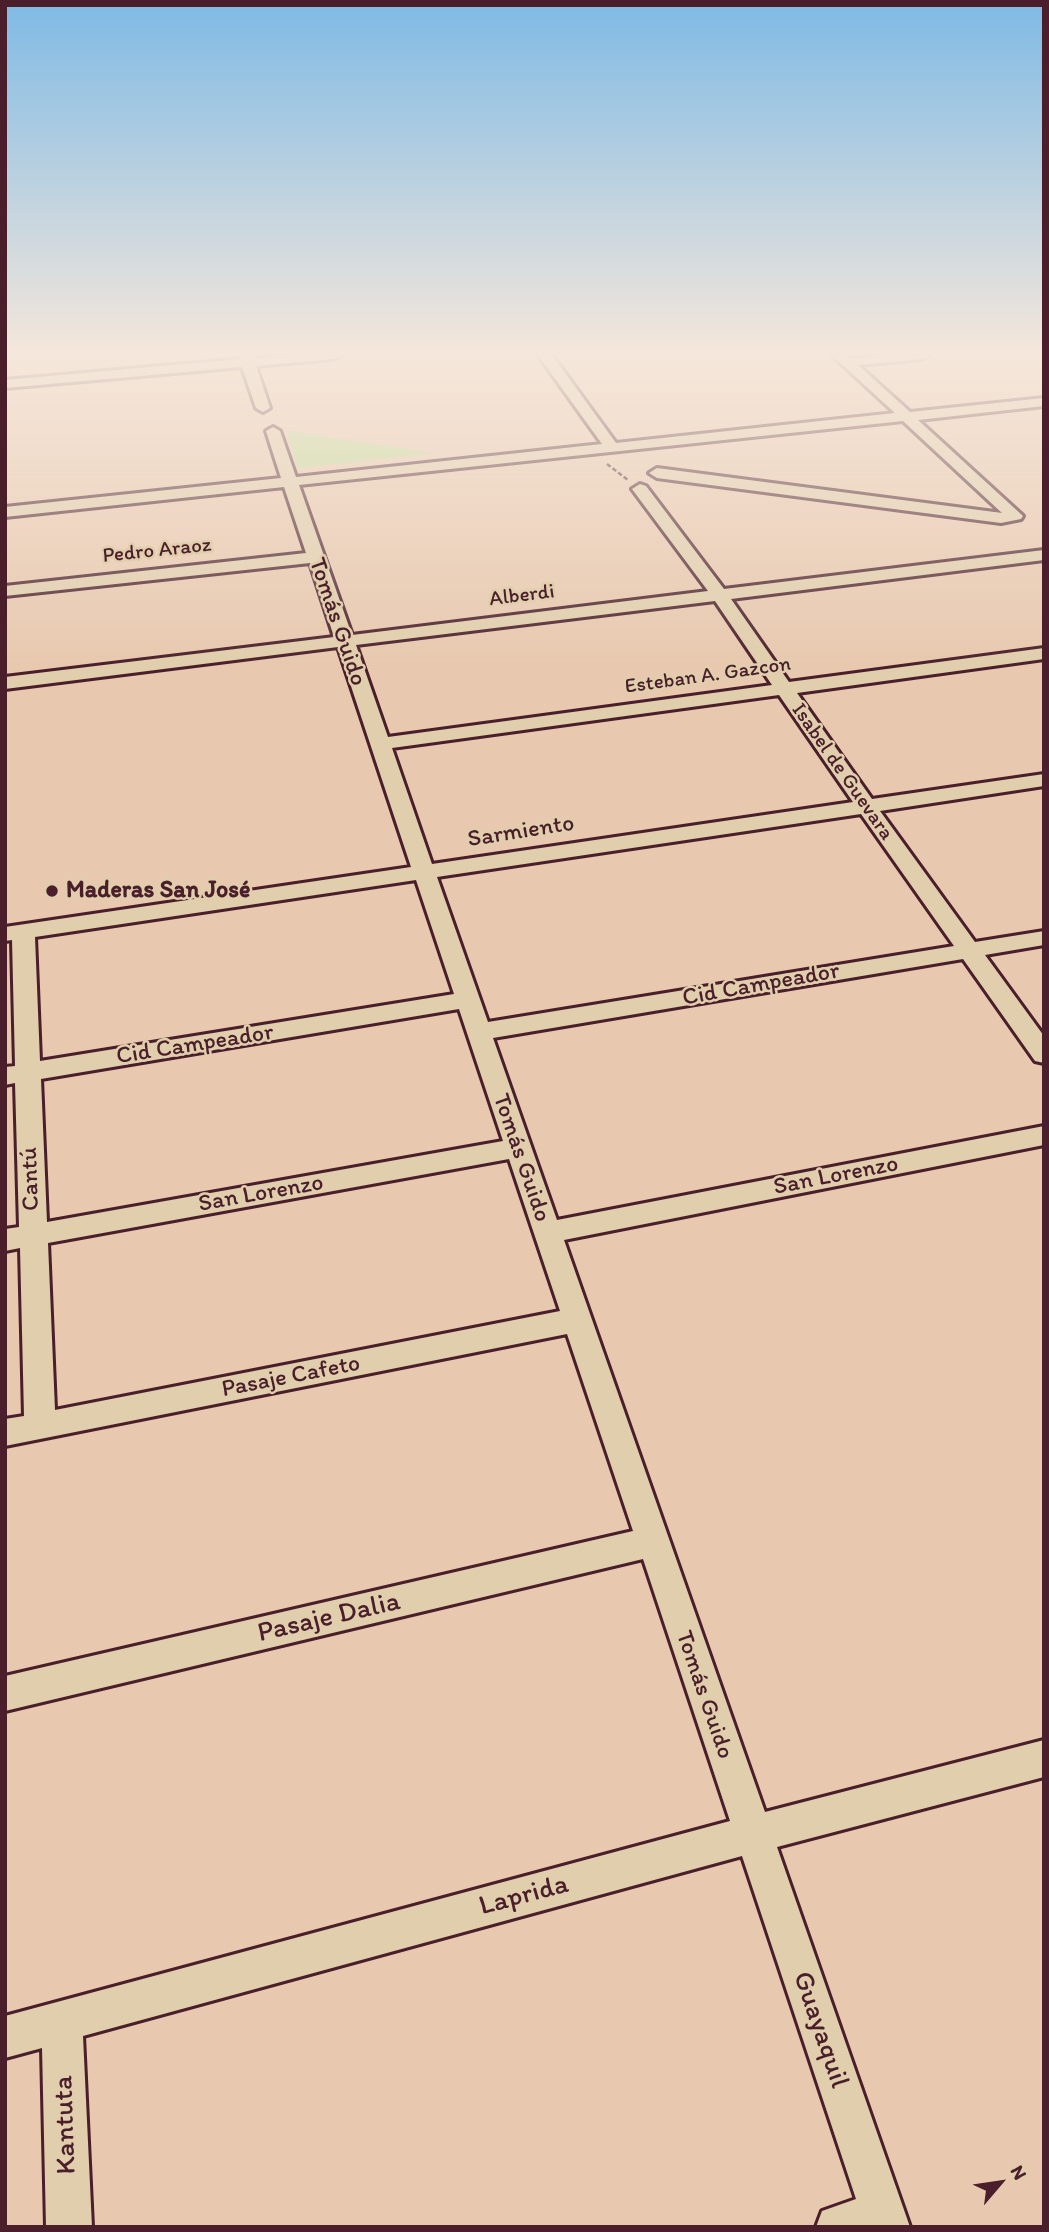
<!DOCTYPE html>
<meta charset="utf-8">
<style>
body{margin:0}
#map{position:relative;width:1049px;height:2232px;overflow:hidden;background:#e8c9af;font-family:Itim,sans-serif}
canvas{display:block}
.frame{position:absolute;inset:0;border:7px solid #4a1f2b;pointer-events:none}
.north{position:absolute;left:965px;top:2148px;width:70px;height:70px;-webkit-text-stroke:5px #e0ceac;paint-order:stroke;rotate:61deg;font-size:19px;font-weight:700;line-height:28px;text-align:center;color:#4a1f2b}
.north::after{content:'';display:block;margin:auto;width:24px;height:32px;background:#4a1f2b;clip-path:polygon(50% 0,100% 100%,50% 72%,0 100%)}
</style>
<div id="map">
<canvas width="1049" height="2232"></canvas>
<div class="frame"></div>
<div class="north">N</div>
</div>
<script>
const ctx = document.querySelector('canvas').getContext('2d');
ctx.lineJoin = 'round';
function paint(path, color) { ctx.fillStyle = color; ctx.fill(path, 'evenodd'); }
const poly = rows => new Path2D(rows.map(r => 'M' + r).join(''));
function trace(path, color, width, dash) { ctx.strokeStyle = color; ctx.lineWidth = width; ctx.lineCap = dash ? 'butt' : 'round'; ctx.setLineDash(dash || []); ctx.stroke(path); }
function drawText(font, color, halo, rows, align = 'center') {
  ctx.font = font + ' Itim,sans-serif'; ctx.lineWidth = 5; ctx.setLineDash([]); ctx.textBaseline = 'middle'; ctx.strokeStyle = halo; ctx.fillStyle = color; for (const [text, x, y, turn = 0] of rows) {
    ctx.save(); ctx.translate(x, y); ctx.rotate((+turn || 0) * Math.PI / 180); ctx.textAlign = isNaN(turn) ? turn : align; if (halo) ctx.strokeText(text, 0, 0); ctx.fillText(text, 0, 0); ctx.restore();
  }
}
paint(poly([
 [287,431,436,453,297,468]
]), '#bddc95');
const minor = poly([
 [238,355,252,355,253,358,341,355,334,359,256,366,270,408,263,412,256,408,242,367,5,388,5,380,240,359,238,355],
 [538,355,552,355,616,443,895,413,832,355,847,355,850,358,929,355,922,359,858,365,910,412,1044,398,1044,406,918,420,1023,516,1021,519,1001,523,657,478,649,473,657,468,1002,513,903,421,299,485,352,635,708,591,632,489,640,484,646,486,724,589,1044,550,1044,560,731,599,789,682,1044,648,1044,659,797,693,872,799,1044,774,1044,786,880,811,975,942,1044,931,1044,945,985,955,1044,1036,1044,1063,1035,1061,963,959,493,1038,557,1220,1044,1126,1044,1145,564,1240,765,1812,1044,1740,1044,1777,777,1847,910,2227,816,2227,822,2211,856,2199,742,1856,83,2036,92,2227,46,2227,42,2048,5,2058,5,2016,730,1821,643,1559,5,1711,5,1676,633,1531,567,1334,5,1446,5,1419,24,1416,20,1248,5,1251,5,1229,19,1227,15,1083,5,1085,5,1067,15,1066,12,940,5,941,5,927,411,867,338,647,5,689,5,677,334,637,310,563,5,596,5,586,306,553,284,487,5,517,5,507,281,478,266,431,273,427,280,431,296,477,602,444,538,355],
 [715,601,772,685,388,737,356,645,715,601],
 [779,695,853,802,432,864,392,748,779,695],
 [861,814,954,946,488,1022,437,877,861,814],
 [416,880,454,994,40,1061,35,937,416,880],
 [459,1009,503,1141,47,1222,41,1079,459,1009],
 [509,1159,560,1311,55,1410,48,1243,509,1159]
]);
trace(minor, '#4a1f2b', 6);
trace(poly([
 [607,464,628,480]
]), '#4a1f2b', 2.5, [4.5, 2.5]);
paint(minor, '#e0ceac');
const sky = ctx.createLinearGradient(0, 0, 0, 667);
sky.addColorStop(0, '#7ebae5');
sky.addColorStop(0.53, '#f5e7db');
sky.addColorStop(1, '#f5e7db00');
ctx.fillStyle = sky;
ctx.fillRect(0, 0, 1049, 667);
for (const [x, y, r, color] of [
 [52,891,7,"#4a1f2b"]
]) { const dot = new Path2D(); dot.arc(x, y, r, 0, 2 * Math.PI); ctx.fillStyle = color; ctx.fill(dot); trace(dot, '#e0ceac', 2.5); }
drawText('21px', '#4a1f2b', '#e0ceac', [
 ["Pedro Araoz",157,551,-6],
 ["Alberdi",522,596,-7],
 ["Esteban A. Gazcon",708,676,-8],
 ["Isabel de Guevara",842,772,55]
]);
drawText('24px', '#4a1f2b', '#e0ceac', [
 ["Tomás Guido",337,622,71],
 ["Sarmiento",521,832,-9],
 ["Cid Campeador",761,985,-10],
 ["Cid Campeador",195,1045,-9],
 ["Tomás Guido",521,1158,71],
 ["San Lorenzo",836,1176,-11],
 ["Cantú",31,1179,-92],
 ["San Lorenzo",261,1194,-10],
 ["Pasaje Cafeto",291,1377,-11],
 ["Tomás Guido",704,1695,71]
]);
drawText('bold 24px', '#4a1f2b', '#e0ceac', [
 ["Maderas San José",66,891]
], 'left');
drawText('28px', '#4a1f2b', '#e0ceac', [
 ["Pasaje Dalia",329,1618,-13],
 ["Laprida",524,1896,-15],
 ["Guayaquil",820,2030,71],
 ["Kantuta",66,2125,-92]
]);
</script>
